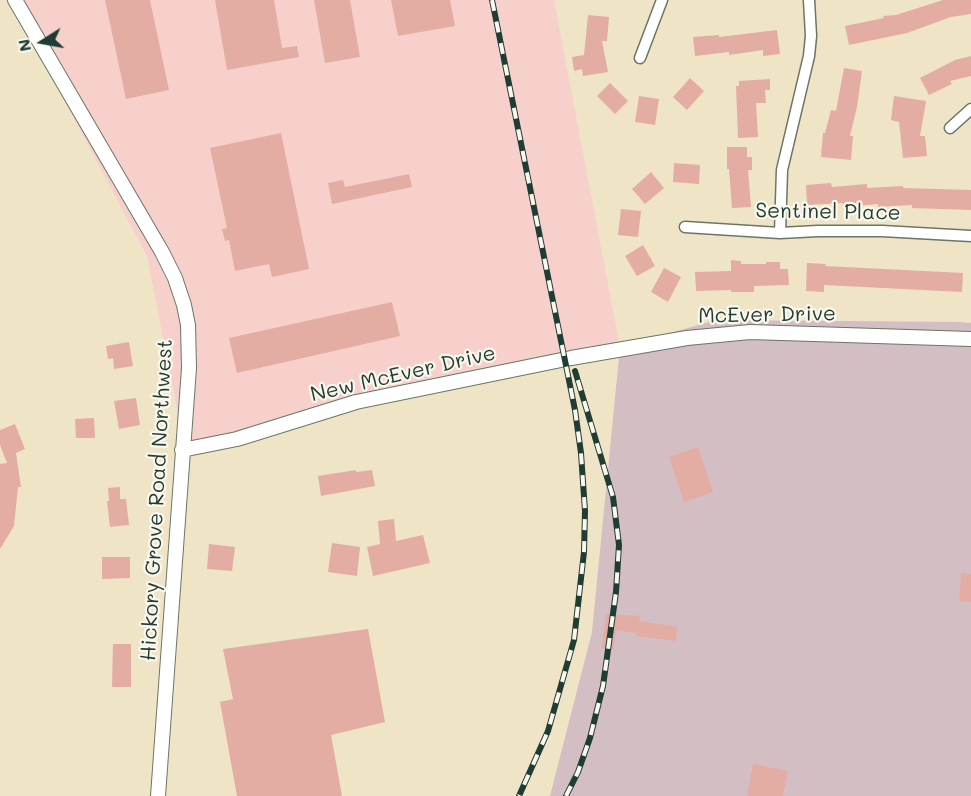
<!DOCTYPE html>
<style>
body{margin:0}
#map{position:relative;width:971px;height:796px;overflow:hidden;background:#efe4c6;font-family:Mali,sans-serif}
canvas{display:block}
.north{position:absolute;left:12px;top:12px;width:60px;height:60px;-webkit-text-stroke:4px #fbf7ec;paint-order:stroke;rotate:259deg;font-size:16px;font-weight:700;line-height:24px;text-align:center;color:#1f3d34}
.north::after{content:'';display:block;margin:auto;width:21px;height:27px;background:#1f3d34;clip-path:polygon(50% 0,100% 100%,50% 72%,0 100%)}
</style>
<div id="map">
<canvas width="971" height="796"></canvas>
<div class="north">N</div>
</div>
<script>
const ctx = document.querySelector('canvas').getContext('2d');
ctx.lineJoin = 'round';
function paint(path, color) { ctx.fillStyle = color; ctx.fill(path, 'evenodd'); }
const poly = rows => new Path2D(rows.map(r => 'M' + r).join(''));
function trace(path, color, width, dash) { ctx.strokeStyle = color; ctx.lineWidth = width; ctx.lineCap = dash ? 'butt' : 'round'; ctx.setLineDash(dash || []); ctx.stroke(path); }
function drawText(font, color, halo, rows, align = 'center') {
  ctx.font = font + ' Mali,sans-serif'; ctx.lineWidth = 4.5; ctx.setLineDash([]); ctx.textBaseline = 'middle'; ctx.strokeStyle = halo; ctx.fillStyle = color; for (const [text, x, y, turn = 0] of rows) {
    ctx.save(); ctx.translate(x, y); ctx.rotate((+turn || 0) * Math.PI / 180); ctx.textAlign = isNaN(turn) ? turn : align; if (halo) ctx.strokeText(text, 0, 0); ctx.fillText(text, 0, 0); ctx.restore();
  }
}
paint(poly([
 [11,0,554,0,620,347,184,443,147,256]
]), '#f7d0cc');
paint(poly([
 [716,320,960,322,971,323,971,796,550,796,592,632,620,347]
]), '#d2bec3');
paint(poly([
 [105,0,150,0,169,90,126,99],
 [215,0,274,0,282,48,297,46,299,57,227,70],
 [314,0,350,0,360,57,325,63],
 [391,0,450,0,455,26,398,36],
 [943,0,971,0,971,14,951,17,907,33,849,45,845,26,884,18,883,16,896,15],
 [588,15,609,17,607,41,602,41,608,72,583,76,582,69,574,71,572,57,584,55],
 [777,30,780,54,763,56,763,50,729,55,729,52,695,56,693,37,719,35,719,37],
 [971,56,971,76,950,81,952,84,929,95,920,78,955,60],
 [844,68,862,71,857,107,850,136,853,136,851,160,821,157,823,133,825,133,831,110,836,111],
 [690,78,704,91,687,110,673,97],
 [770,79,770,90,765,90,766,103,756,103,758,137,738,138,736,86,739,86,739,81],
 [610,83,628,101,615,114,597,96],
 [639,96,659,99,655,125,635,122],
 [894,96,926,101,920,136,925,136,927,156,903,158,899,122,891,120],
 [281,133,309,269,272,277,269,264,235,271,229,240,225,241,222,229,227,228,210,148],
 [727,147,747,147,747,157,752,157,752,170,748,170,751,207,732,208,729,169,727,169],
 [674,163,700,165,699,184,673,182],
 [651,172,664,188,645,204,632,189],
 [409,174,412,187,332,204,328,183,343,180,345,187],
 [831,183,832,187,867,184,867,188,903,186,903,188,971,190,971,210,912,208,912,205,878,207,878,204,843,207,843,203,807,205,806,185],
 [621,209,641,211,638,237,618,235],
 [643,245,655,266,637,276,625,256],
 [731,260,741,261,741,264,766,264,766,262,780,262,780,269,788,269,789,285,754,286,754,292,731,292,731,290,696,291,695,272,731,271],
 [807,263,826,264,825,266,963,273,962,292,824,285,824,292,806,291],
 [664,268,681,277,668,302,651,292],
 [392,302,400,336,237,373,229,338],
 [129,342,133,366,114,369,113,358,108,359,106,346],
 [136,398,140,425,119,429,114,401],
 [94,418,95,438,76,438,75,419],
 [15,424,25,449,16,453,21,487,18,487,14,526,0,549,0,464,7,463,0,445,0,430],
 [698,447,713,492,684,502,669,457],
 [356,470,356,472,372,470,375,486,321,496,318,476],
 [120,487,120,499,126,499,129,525,110,527,107,501,109,501,108,488],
 [394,519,396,541,423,535,430,563,373,576,367,547,380,544,378,521],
 [332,543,360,547,357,576,328,572],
 [209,544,235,547,232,571,207,569],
 [102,557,130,557,130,578,102,579],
 [961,573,971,574,971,602,959,601],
 [606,614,640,616,639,621,677,627,676,641,636,636,637,633,616,630,613,650,602,648],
 [368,629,385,722,331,735,342,796,237,796,220,702,233,699,223,649],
 [113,644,131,644,131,687,112,687],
 [753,764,788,771,783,796,747,796]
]), '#e3ada3');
const minor = poly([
 [640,58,662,0],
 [950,128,971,109],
 [685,227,780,233,818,231,882,231,971,236],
 [780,233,782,170,809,56,811,36,809,0]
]);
const tertiary = poly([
 [15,0,162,252,175,278,184,305,188,325,189,368,158,796],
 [182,450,237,439,356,402,571,358,687,338,750,332,971,339]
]);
trace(minor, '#687767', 13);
trace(tertiary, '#687767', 16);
trace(minor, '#fff', 10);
trace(tertiary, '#fff', 14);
const rail = poly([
 [492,0,575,410,581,453,585,511,584,552,574,640,548,731,519,796],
 [566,796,578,772,590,738,603,686,616,592,619,545,613,497,575,371]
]);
trace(rail, '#1f3d34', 6);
trace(rail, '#fbf7ec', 4, [11]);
drawText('21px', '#1f3d34', '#fbf7ec', [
 ["Sentinel Place",828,212,1],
 ["McEver Drive",767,315,-1],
 ["New McEver Drive",403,374,-13],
 ["Hickory Grove Road Northwest",157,500,-87]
]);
</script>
